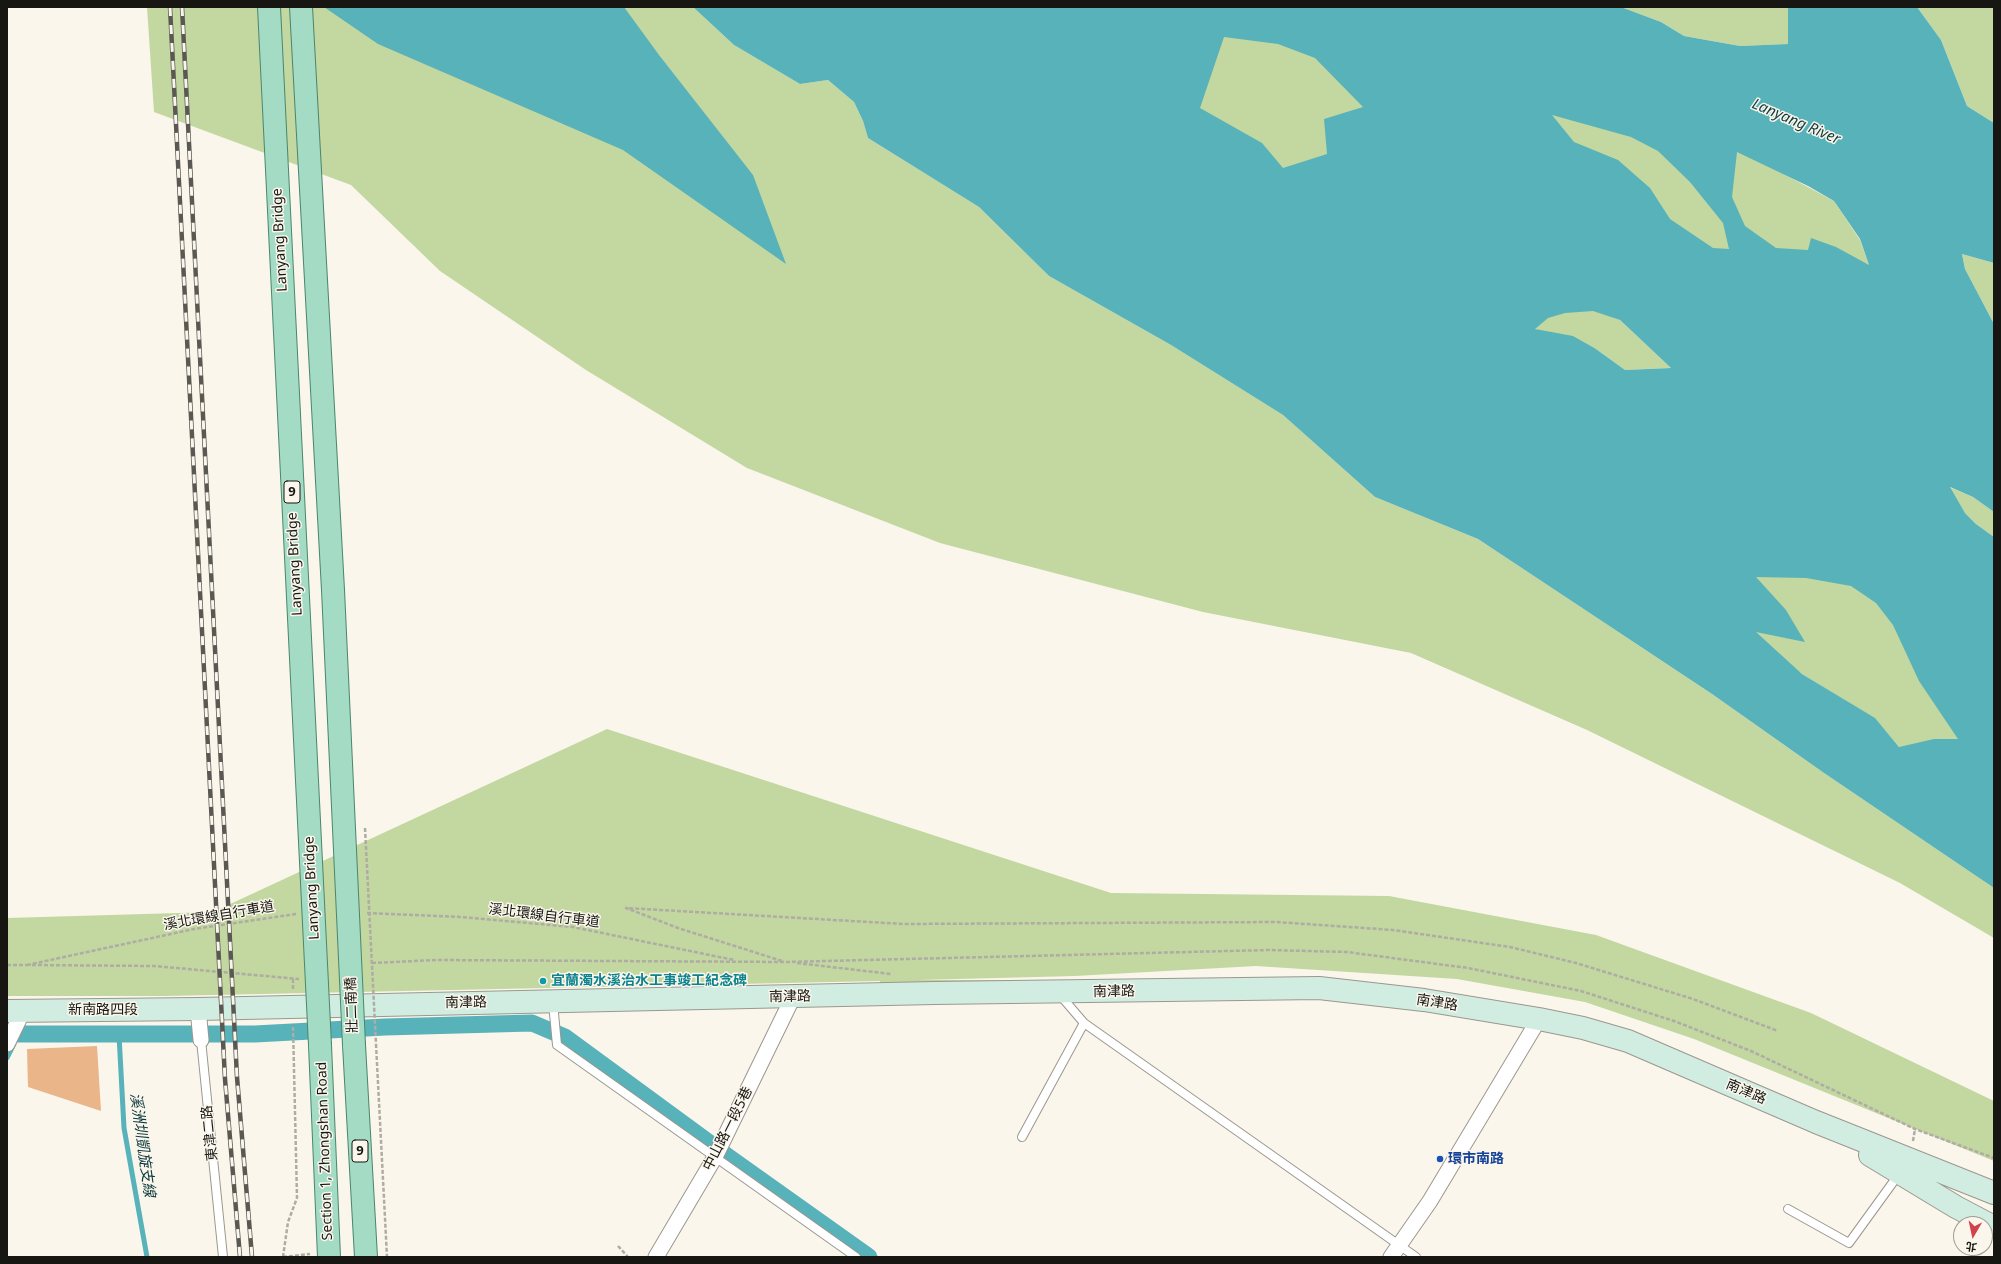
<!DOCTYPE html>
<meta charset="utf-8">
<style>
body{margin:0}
#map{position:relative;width:2001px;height:1264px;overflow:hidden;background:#faf6ec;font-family:"Noto Sans","Noto Sans TC",sans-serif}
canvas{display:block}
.frame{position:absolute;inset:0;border:8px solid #171612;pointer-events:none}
.north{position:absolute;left:1953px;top:1216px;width:40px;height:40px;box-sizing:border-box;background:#faf6ec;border:1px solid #9f9c95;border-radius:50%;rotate:189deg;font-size:11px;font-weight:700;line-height:16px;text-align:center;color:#171612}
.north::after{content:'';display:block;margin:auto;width:14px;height:18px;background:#d1424a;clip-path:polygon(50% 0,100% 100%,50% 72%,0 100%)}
</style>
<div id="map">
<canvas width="2001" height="1264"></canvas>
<div class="frame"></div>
<div class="north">北</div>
</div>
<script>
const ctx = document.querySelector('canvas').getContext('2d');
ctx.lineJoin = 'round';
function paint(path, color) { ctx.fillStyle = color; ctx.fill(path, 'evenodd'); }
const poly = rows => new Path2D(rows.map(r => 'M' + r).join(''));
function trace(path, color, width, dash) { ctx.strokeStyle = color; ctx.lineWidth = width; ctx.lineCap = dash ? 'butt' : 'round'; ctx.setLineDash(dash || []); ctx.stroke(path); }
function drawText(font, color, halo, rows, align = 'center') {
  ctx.font = font + ' "Noto Sans","Noto Sans TC",sans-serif'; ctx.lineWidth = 3; ctx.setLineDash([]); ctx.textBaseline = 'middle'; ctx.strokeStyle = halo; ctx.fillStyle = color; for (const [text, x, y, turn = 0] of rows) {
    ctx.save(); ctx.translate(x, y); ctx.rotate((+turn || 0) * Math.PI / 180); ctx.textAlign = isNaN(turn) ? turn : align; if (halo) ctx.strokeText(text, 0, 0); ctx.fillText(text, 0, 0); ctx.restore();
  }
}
paint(poly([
 [147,7,693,7,734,45,800,84,828,80,854,102,863,121,868,138,979,207,1049,276,1171,345,1283,415,1375,497,1478,539,1712,694,1824,773,1994,888,1994,938,1900,883,1587,730,1411,653,1203,612,940,543,747,468,586,370,440,271,351,185,154,112],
 [1194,7,1285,14,1434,181,1165,176],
 [1621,7,1788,7,1788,44,1740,46,1684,36,1661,22],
 [1917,7,1994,7,1994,123,1967,106,1941,40],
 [1517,72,1696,127,1834,201,1860,240,1869,265,1725,422,1666,276],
 [1438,246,1620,320,1671,368,1625,370,1596,349,1535,329],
 [1962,254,1994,263,1994,324,1965,269],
 [1509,465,1911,536,1994,841,1908,757,1874,718,1802,674],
 [1949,487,1973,497,1994,512,1994,537,1976,524,1965,513],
 [607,729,1111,893,1389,896,1596,935,1811,1013,1994,1101,1994,1161,1694,1039,1585,1002,1457,979,1256,966,1075,976,918,980,1061,980,1060,990,879,990,880,981,166,996,7,996,7,918,213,912]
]), '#c3d7a0');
paint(poly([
 [324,7,624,7,659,55,753,175,786,264,623,150,378,44],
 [693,7,1621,7,1661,22,1684,36,1740,46,1788,44,1788,7,1917,7,1941,40,1967,106,1994,123,1994,263,1962,254,1965,269,1994,324,1994,512,1973,497,1950,487,1965,513,1976,524,1994,537,1994,888,1824,773,1712,694,1478,539,1375,497,1283,415,1171,345,1049,276,979,207,868,138,863,121,854,102,828,80,800,84,734,45],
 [1224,37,1278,44,1315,58,1363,107,1324,119,1327,154,1283,168,1262,143,1200,108],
 [1552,115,1631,137,1658,151,1690,182,1723,223,1729,249,1713,248,1670,219,1650,188,1618,160,1574,142],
 [1737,152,1808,186,1834,201,1860,239,1869,265,1836,247,1811,238,1808,250,1776,248,1745,226,1732,197],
 [1593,311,1620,320,1671,368,1625,370,1596,349,1573,336,1535,329,1548,318,1565,313],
 [1756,577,1806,578,1851,586,1876,603,1893,625,1919,681,1958,739,1934,739,1899,747,1875,718,1802,674,1756,632,1805,642,1786,610]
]), '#58b2b9');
trace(poly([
 [119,1035,124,1128,147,1257],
 [7,1058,14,1044]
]), '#58b2b9', 5);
trace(poly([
 [7,1034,255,1034,385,1027,532,1023,565,1037,730,1158,869,1257]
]), '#58b2b9', 17);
paint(poly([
 [97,1046,101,1111,28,1087,27,1049]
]), '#eab588');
const lane = poly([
 [1060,995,1084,1023,1416,1257],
 [553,1003,557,1045,856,1257],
 [201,1040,223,1257],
 [1022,1137,1084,1023],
 [1788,1209,1849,1243,1899,1174]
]);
const street = poly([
 [198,1009,201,1040],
 [7,1044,23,1011],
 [656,1257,715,1157,793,997],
 [1391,1257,1430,1201,1539,1019]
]);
const secondary = poly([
 [7,1011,198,1009,934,993,1319,988,1424,1000,1539,1019,1583,1028,1628,1041,1816,1122,1994,1193],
 [1870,1155,1956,1207,1994,1227]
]);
const primary = poly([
 [320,1045,329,1257],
 [354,1045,366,1257]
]);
trace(lane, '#9b978e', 10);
trace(street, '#9b978e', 17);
trace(secondary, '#9b978e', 24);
trace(primary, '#4a866c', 24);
trace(poly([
 [367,913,461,917,573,927,734,960],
 [782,961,678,928,626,908,904,924,1277,922,1393,930,1510,947,1576,963,1693,999,1778,1031],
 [372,963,436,960,786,962,1269,950,1347,952,1468,968,1581,991,1674,1021,1751,1051,1915,1129,1994,1158],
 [797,963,891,974],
 [7,965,27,965],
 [27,965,194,929,296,914],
 [32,965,154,966,299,979],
 [293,989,293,979],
 [376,1044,387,1257],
 [1913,1141,1915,1129],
 [618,1246,628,1257],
 [283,1257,288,1222,297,1198,293,1026],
 [283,1257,310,1254]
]), '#afaca4', 2.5, [4, 2]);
trace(lane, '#fff', 8);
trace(street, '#fff', 15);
trace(secondary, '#d1ede2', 22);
trace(primary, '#a3dbc4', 22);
const rail = poly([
 [170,7,225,1079,240,1257],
 [182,7,237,1077,252,1257]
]);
trace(rail, '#5a5852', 4.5);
trace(rail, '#faf6ec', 3, [9]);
const primaryBridge = poly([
 [269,7,320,1045],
 [301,7,333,590,354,1045]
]);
trace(primaryBridge, '#4a866c', 24, []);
trace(poly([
 [365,828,376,1044]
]), '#afaca4', 2.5, [4, 2]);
trace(primaryBridge, '#a3dbc4', 22);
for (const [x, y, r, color] of [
 [543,981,4,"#0f9aa8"],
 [1440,1159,4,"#1a4fb4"]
]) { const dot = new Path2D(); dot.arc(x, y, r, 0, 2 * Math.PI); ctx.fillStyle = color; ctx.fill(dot); trace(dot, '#faf6ec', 1.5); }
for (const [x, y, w] of [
 [292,492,16],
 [360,1151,16]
]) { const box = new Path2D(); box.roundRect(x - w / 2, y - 11, w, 22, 3); ctx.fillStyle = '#faf6ec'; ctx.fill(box); trace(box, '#171612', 1); }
drawText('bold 13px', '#171612', null, [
 ["9",292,492],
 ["9",360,1151]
]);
drawText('14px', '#171612', '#faf6ec', [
 ["Lanyang Bridge",280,240,-93],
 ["Lanyang Bridge",295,564,-93],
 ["Lanyang Bridge",312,888,-93],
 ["溪北環線自行車道",219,916,-10],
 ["溪北環線自行車道",544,916,7],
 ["南津路",1114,992,-1],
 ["南津路",790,997,-1],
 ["南津路",466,1003,-1],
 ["南津路",1437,1003,9],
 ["壯二南橋",352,1005,-92],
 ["新南路四段",103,1010],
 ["南津路",1746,1092,23],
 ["中山路一段5巷",728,1129,-63],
 ["東津二路",210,1133,-96],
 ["Section 1, Zhongshan Road",325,1151,-92]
]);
drawText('bold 14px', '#0d838f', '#faf6ec', [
 ["宜蘭濁水溪治水工事竣工紀念碑",551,981]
], 'left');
drawText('bold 14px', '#164399', '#faf6ec', [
 ["環市南路",1448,1159]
], 'left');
drawText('italic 15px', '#103b3e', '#faf6ec', [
 ["Lanyang River",1796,122,23],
 ["溪洲圳凱旋支線",142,1145,82]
]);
</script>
